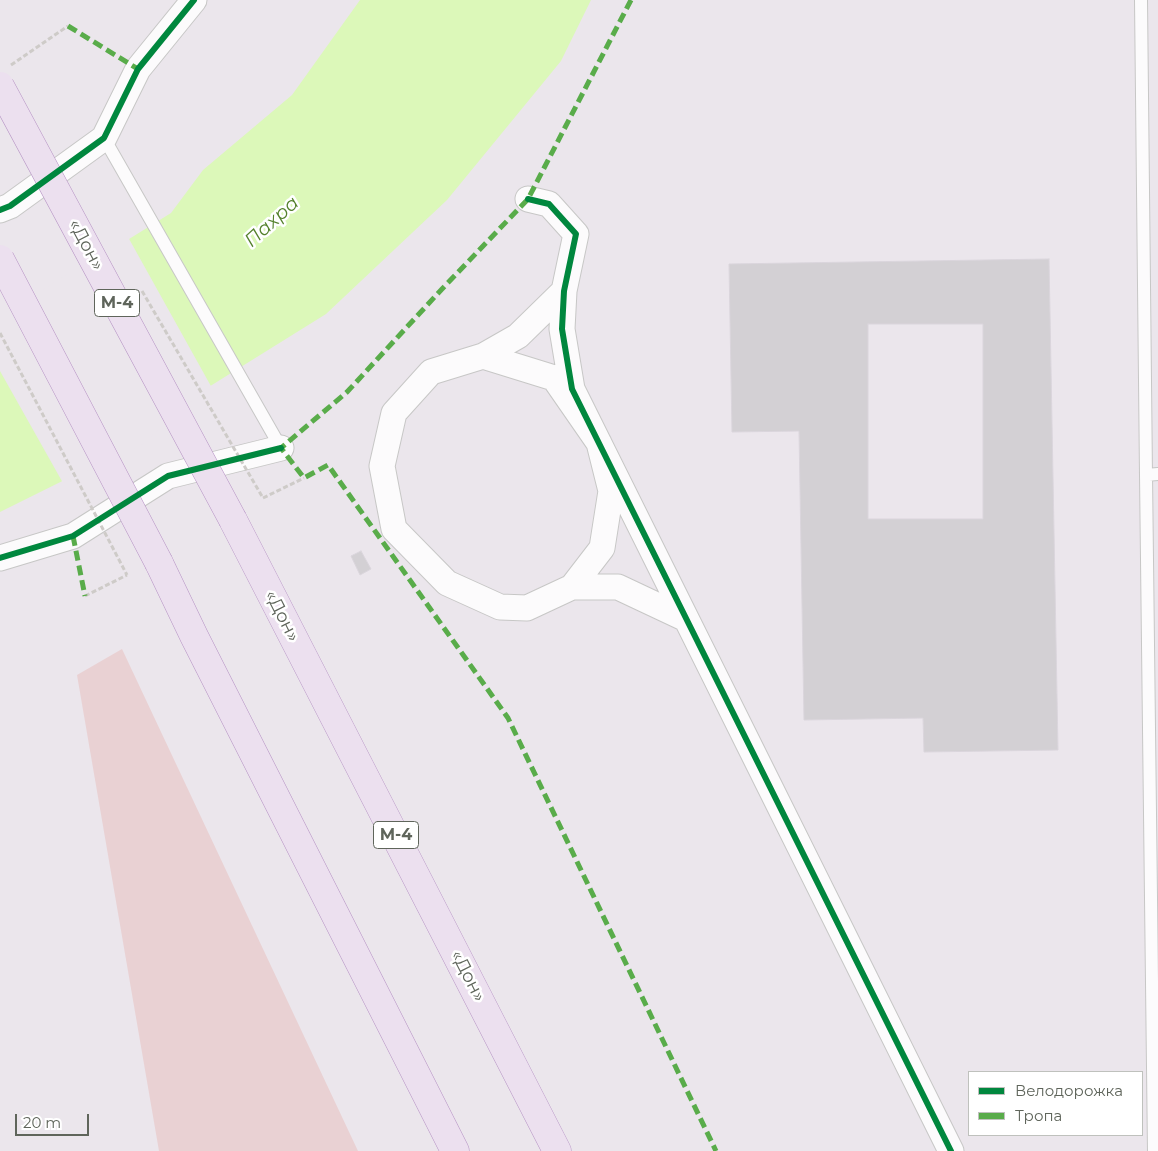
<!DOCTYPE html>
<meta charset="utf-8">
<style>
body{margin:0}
#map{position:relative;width:1158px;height:1151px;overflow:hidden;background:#ebe6ec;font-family:Montserrat,sans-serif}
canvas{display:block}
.legend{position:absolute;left:968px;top:1071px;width:175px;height:65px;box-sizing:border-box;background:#fff;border:1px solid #bfc1bd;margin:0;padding:6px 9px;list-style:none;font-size:15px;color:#5f655b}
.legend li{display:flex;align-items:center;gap:10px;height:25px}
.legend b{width:25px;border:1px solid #bfc1bd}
.scale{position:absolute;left:15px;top:1114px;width:74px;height:22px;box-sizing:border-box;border:2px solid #5f655b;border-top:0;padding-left:6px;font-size:15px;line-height:18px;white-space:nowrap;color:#5f655b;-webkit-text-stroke:4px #fff;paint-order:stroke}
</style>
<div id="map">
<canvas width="1158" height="1151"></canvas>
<ul class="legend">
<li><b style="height:6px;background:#00873e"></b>Велодорожка</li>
<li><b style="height:6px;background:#59ac4a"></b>Тропа</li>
</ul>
<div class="scale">20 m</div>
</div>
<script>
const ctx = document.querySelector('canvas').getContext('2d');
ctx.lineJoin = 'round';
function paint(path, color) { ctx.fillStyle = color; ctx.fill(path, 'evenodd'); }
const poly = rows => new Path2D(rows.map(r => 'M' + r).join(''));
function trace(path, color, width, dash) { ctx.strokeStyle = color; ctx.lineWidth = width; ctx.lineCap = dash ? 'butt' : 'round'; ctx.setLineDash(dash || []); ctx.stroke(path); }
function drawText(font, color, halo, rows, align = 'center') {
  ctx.font = font + ' Montserrat,sans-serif'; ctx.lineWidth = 5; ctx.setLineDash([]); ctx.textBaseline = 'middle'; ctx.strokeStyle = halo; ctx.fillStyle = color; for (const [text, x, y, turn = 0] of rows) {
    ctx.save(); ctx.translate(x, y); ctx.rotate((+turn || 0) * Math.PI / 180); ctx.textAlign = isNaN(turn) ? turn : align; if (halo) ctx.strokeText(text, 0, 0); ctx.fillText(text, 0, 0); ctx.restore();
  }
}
paint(poly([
 [122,649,358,1151,159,1151,77,675]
]), '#e9d1d3');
paint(poly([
 [360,0,591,0,561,61,447,200,326,314,183,403,141,442,0,512,0,319,171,213,203,170,292,95]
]), '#dcf8b9');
paint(poly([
 [128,237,212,388,185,405,143,444,63,483,0,371,0,316]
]), '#ebe6ec');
const building = poly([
 [1049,259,1058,750,924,752,923,718,804,720,799,431,732,432,729,264,1049,259],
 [868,324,983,324,983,519,868,519,868,324],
 [361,551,371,569,360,575,351,556,361,551]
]);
paint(building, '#d3d0d4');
trace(building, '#dad5dc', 1);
const lane = poly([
 [1141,0,1146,475],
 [104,138,281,448],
 [1154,1151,1146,475,1158,474]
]);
const street = poly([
 [528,199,549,204,576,234,564,291,562,329,572,389,951,1151],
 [0,210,10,206,104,138,138,69,194,0],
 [483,356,554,378,599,443,611,491,602,548,572,587,527,608,500,607,447,583,394,529,382,466,394,413,431,372,483,356],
 [483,356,518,336,564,291],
 [0,558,73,536,168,476,281,448],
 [572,587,618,587,686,619]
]);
const highway = poly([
 [233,520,557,1151],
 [159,563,194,636,455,1151]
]);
trace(lane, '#c7c7c6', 14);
trace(street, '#c7c7c6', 27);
trace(highway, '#b693c4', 29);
trace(poly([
 [11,65,68,26],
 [263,498,304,478],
 [85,596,127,575]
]), '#cecbc8', 3, [5, 2.5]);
trace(lane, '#fcfbfc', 12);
trace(street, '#fcfbfc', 25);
trace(highway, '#ece0ef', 28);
const highwayBridge = poly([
 [0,86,233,520],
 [0,259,159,563]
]);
trace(highwayBridge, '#b693c4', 29, []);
trace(poly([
 [142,291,263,498],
 [0,333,127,575]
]), '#cecbc8', 3, [5, 2.5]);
trace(highwayBridge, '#ece0ef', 28);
trace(poly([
 [631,0,528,199,442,289,347,392,281,448,304,478,328,465,508,718,716,1151],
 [68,26,138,69],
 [73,536,85,596]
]), '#59ac4a', 5, [10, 5]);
trace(poly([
 [528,199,549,204,576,234,564,291,562,329,572,389,951,1151],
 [0,210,10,206,104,138,138,69,194,0],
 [0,558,73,536,168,476,281,448]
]), '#00873e', 6);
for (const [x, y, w] of [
 [117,303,45],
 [396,835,45]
]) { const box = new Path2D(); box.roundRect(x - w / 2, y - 13.5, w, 27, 4); ctx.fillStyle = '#fff'; ctx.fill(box); trace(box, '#5f655b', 1); }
drawText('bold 16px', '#5f655b', null, [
 ["М-4",117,303],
 ["М-4",396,835]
]);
drawText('18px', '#5f655b', '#fff', [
 ["«Дон»",86,245,62],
 ["«Дон»",282,616,63],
 ["«Дон»",468,976,63]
]);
drawText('italic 19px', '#54812c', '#fff', [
 ["Пахра",272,222,-42]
]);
</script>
